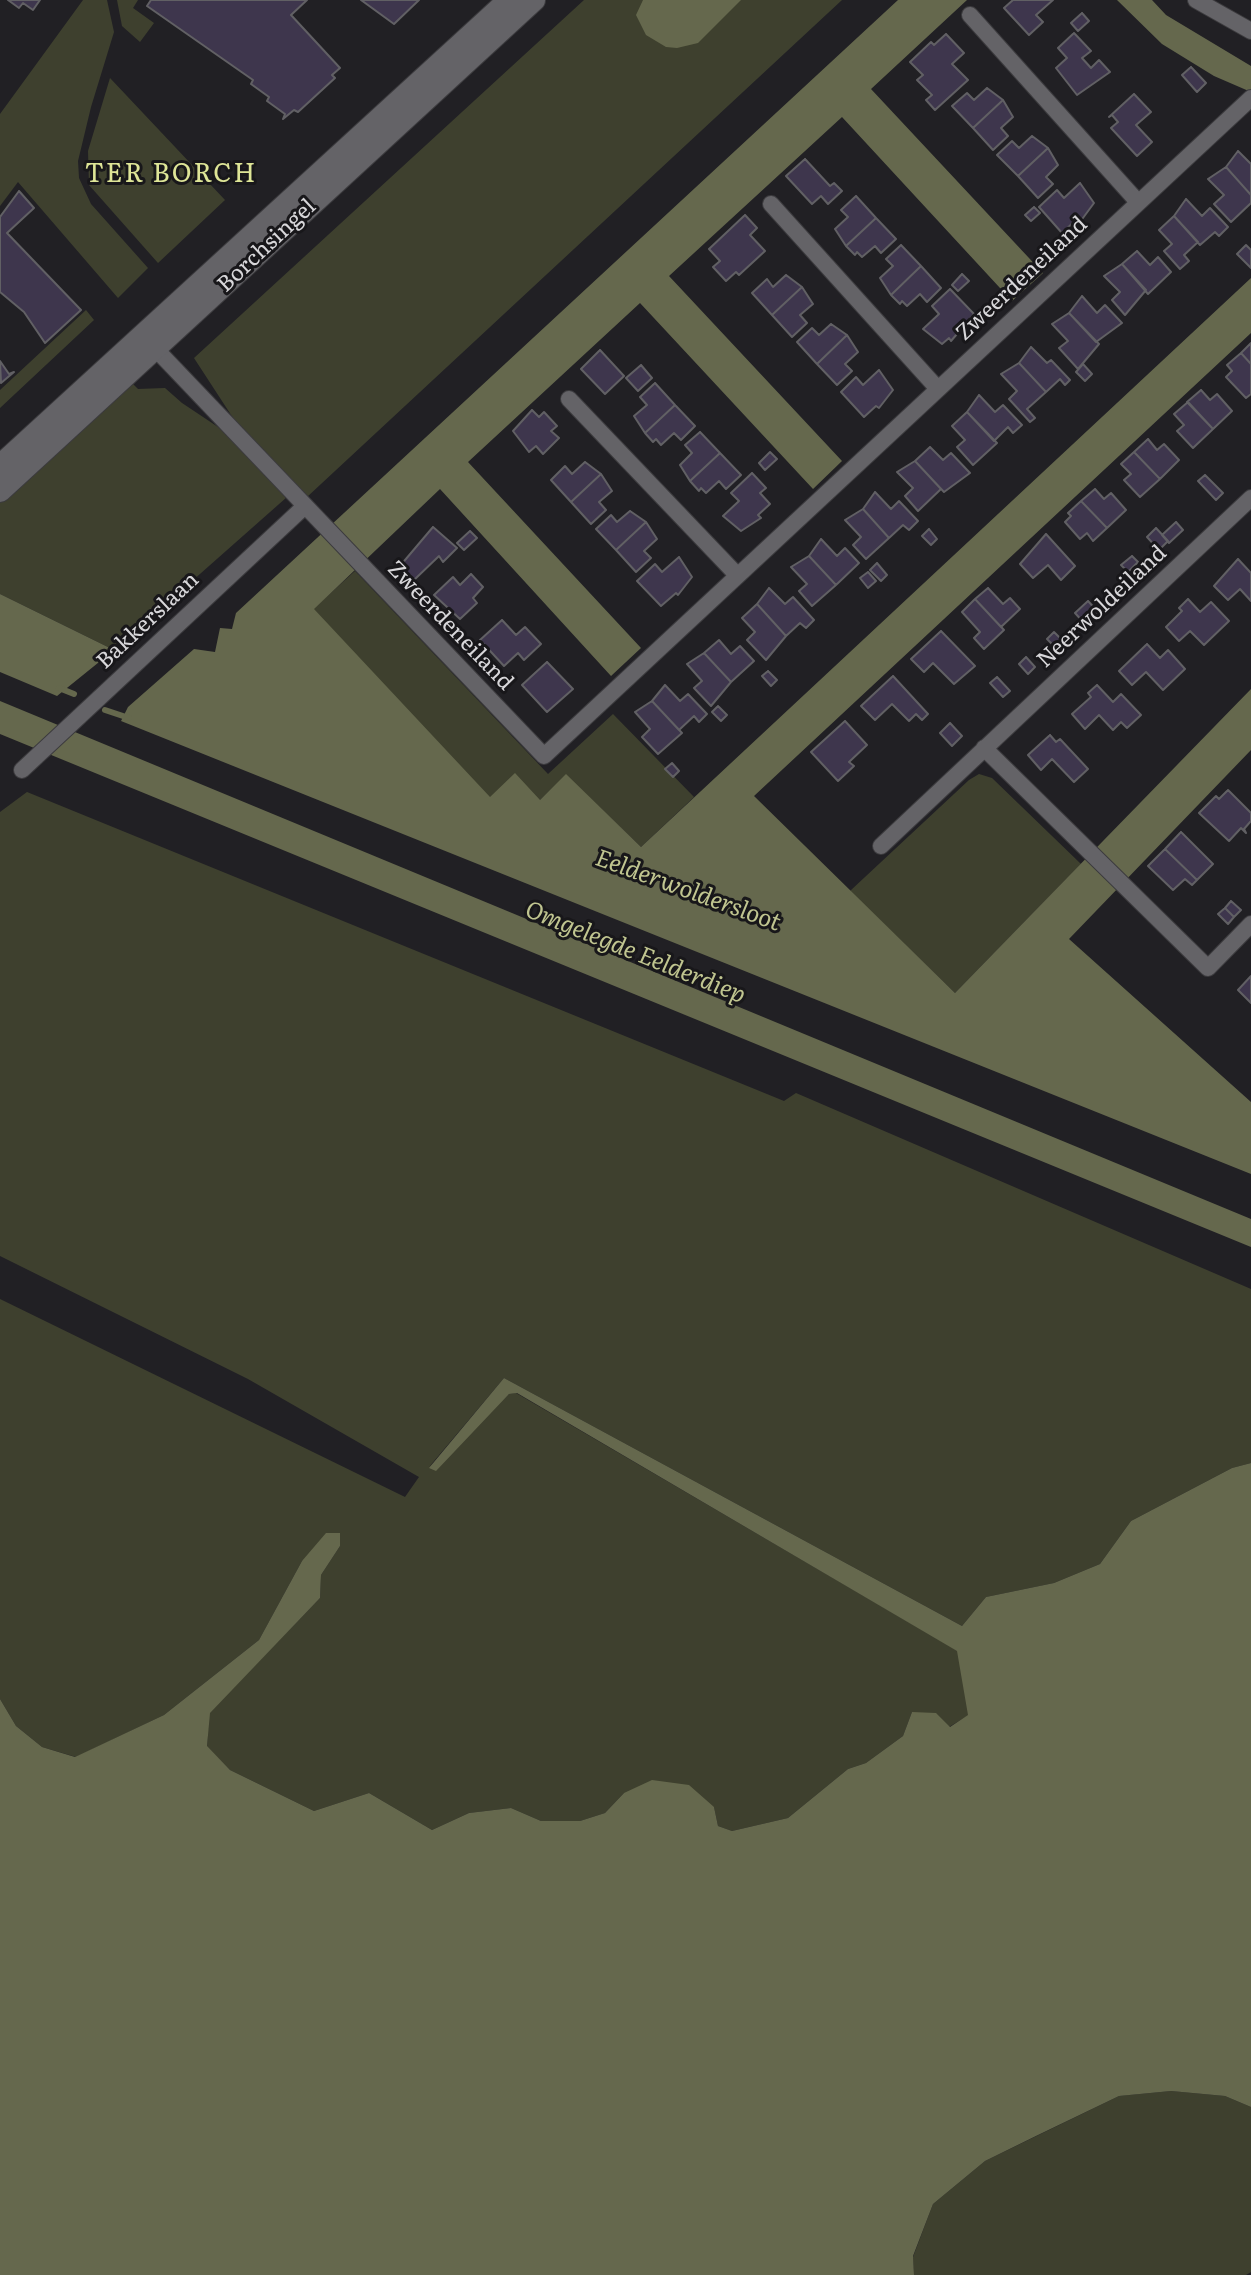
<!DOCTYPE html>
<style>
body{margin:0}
canvas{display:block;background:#212024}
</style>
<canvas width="1251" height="2275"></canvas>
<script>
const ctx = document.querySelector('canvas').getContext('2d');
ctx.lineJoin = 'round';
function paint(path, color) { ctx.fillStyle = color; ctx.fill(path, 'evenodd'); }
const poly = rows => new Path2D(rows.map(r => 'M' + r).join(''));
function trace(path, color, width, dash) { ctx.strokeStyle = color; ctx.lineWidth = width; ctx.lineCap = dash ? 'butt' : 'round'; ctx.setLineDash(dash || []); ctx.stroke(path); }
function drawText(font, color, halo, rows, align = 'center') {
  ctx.font = font + ' Literata,serif'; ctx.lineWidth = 6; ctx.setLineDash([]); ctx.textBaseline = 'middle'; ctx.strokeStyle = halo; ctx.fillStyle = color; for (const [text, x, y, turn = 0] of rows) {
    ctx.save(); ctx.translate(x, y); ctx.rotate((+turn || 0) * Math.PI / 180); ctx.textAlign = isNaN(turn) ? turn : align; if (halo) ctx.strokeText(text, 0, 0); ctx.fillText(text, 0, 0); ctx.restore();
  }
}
paint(poly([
 [83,0,107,0,114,32,91,107,78,161,79,178,91,204,148,268,118,298,18,182,0,206,0,114],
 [117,0,138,0,133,8,154,23,140,42,122,26],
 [584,0,842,0,307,497,235,421,194,358],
 [110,78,225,200,158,263,89,185,88,151],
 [86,310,94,320,0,408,0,390],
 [130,381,138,389,165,388,182,403,224,431,287,497,114,650,0,594,0,498],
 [355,571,548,774,613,714,694,797,641,847,566,775,540,800,490,798,313,609],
 [979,774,992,778,1081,864,955,993,850,891,969,780],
 [27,792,784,1101,796,1093,1251,1289,1251,1463,1232,1468,1131,1521,1100,1564,1054,1583,986,1597,962,1626,504,1378,429,1467,509,1394,516,1393,958,1651,969,1715,949,1727,912,1712,903,1736,866,1763,848,1769,788,1818,732,1831,718,1826,714,1807,624,1793,605,1813,580,1821,541,1821,511,1808,469,1813,432,1830,369,1793,314,1811,230,1770,207,1747,209,1713,320,1598,321,1575,340,1546,302,1561,259,1640,164,1715,76,1757,42,1747,16,1726,0,1699,0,1299,405,1497,419,1477,248,1379,0,1256,0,812],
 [1171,2091,1225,2096,1251,2107,1251,2272,1246,2275,914,2275,913,2257,933,2204,985,2161,1119,2096]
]), '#3e402e');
paint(poly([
 [643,0,741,0,698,43,677,48,666,47,646,35,636,15],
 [898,0,967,0,871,89,1043,273,1012,301,842,117,669,276,842,461,813,489,640,303,468,462,641,648,611,676,440,489,314,609,490,797,515,773,540,800,566,774,641,847,1251,278,1251,333,754,796,955,993,1251,689,1251,750,1069,939,1251,1102,1251,1174,121,721,128,707,194,649,215,652,220,628,232,629,236,613],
 [1117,0,1152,0,1166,15,1251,66,1251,92,1214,76,1162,44],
 [0,594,114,650,57,696,0,672],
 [0,701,1251,1219,1251,1247,0,734],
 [504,1378,962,1626,986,1597,1054,1583,1100,1564,1131,1521,1232,1468,1251,1463,1251,2107,1225,2096,1171,2091,1119,2096,1038,2135,985,2161,933,2204,913,2256,914,2275,0,2275,0,1699,16,1726,42,1747,75,1757,164,1715,259,1640,302,1561,326,1533,340,1533,340,1546,321,1575,320,1598,210,1713,207,1746,230,1770,314,1811,369,1793,432,1830,469,1813,511,1808,541,1821,580,1821,605,1813,624,1793,652,1780,689,1785,714,1807,718,1826,732,1831,788,1818,848,1769,866,1763,903,1736,912,1712,936,1713,950,1727,968,1715,957,1651,517,1393,509,1394,436,1471,429,1468]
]), '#65684d');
trace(poly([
 [59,688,74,694],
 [105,710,129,718]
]), '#65684d', 6);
const building = poly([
 [8,0,40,0,33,10,23,3,19,8,8,0],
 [151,0,307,0,291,15,340,68,332,75,335,78,298,112,294,110,283,119,285,114,267,101,269,97,251,84,253,80,147,6,151,0],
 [361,0,419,0,394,24,361,0],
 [1013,0,1053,0,1036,15,1043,22,1029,35,1004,8,1013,0],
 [1082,13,1089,21,1078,31,1071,23,1082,13],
 [1074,33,1091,51,1082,58,1091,68,1099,60,1110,72,1077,95,1056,68,1067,58,1058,48,1074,33],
 [946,34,964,53,952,64,968,80,935,110,926,100,932,95,917,80,923,75,910,62,931,42,934,45,946,34],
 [1191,67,1206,83,1197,92,1182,75,1191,67],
 [987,88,1003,100,973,128,952,106,967,93,974,100,987,88],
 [1134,94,1151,112,1136,125,1152,142,1137,156,1111,128,1118,122,1112,115,1109,117,1134,94],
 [1003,100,1013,117,1001,128,1008,136,993,150,973,128,1003,100],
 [1032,136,1048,148,1018,176,997,155,1012,141,1019,148,1032,136],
 [1048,148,1058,165,1046,177,1053,184,1038,198,1018,176,1048,148],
 [1238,151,1251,164,1251,195,1226,167,1238,151],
 [805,159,830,186,834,183,842,191,828,204,821,196,812,204,786,176,805,159],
 [1226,167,1251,195,1251,203,1231,222,1214,204,1224,195,1208,179,1226,167],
 [1080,183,1094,203,1080,222,1077,219,1062,233,1039,207,1057,190,1064,198,1080,183],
 [19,191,34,208,7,233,81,310,45,343,24,312,0,292,0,217,19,191],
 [856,196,876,218,846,246,835,229,848,217,841,210,856,196],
 [1186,199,1202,216,1210,208,1228,227,1219,236,1215,232,1200,245,1174,216,1186,199],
 [1034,207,1040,213,1031,221,1025,215,1034,207],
 [745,215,757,228,750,235,765,251,739,275,736,272,726,281,713,267,720,261,709,249,745,215],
 [1174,216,1198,242,1184,255,1189,261,1180,269,1164,251,1172,244,1159,230,1174,216],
 [876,218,896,239,881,253,875,246,862,257,857,252,855,255,846,246,876,218],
 [901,245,921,266,891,295,880,278,893,266,886,259,901,245],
 [1246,245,1251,250,1251,268,1237,254,1246,245],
 [1137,251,1150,265,1158,257,1171,272,1148,294,1122,264,1137,251],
 [1122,264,1146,290,1125,315,1112,300,1120,292,1104,276,1122,264],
 [921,266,941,288,927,302,920,294,907,306,902,301,900,304,891,295,921,266],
 [962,274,969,281,958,291,952,285,962,274],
 [786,275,802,287,772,315,752,293,767,279,773,287,786,275],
 [802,287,813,304,800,315,807,323,792,337,772,315,802,287],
 [950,289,974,314,951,341,949,338,942,344,923,329,939,314,932,306,950,289],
 [1082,296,1097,313,1105,305,1122,323,1096,342,1069,313,1082,296],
 [1069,313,1099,344,1078,369,1059,348,1068,341,1052,324,1069,313],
 [831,324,847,335,817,364,797,342,812,328,819,335,831,324],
 [847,335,858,352,845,364,852,371,837,385,817,364,847,335],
 [1251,343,1251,364,1241,353,1251,343],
 [1031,347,1047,363,1051,360,1070,380,1065,385,1060,379,1046,392,1019,363,1031,347],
 [600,350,624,376,605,394,581,369,600,350],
 [1241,353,1251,364,1251,394,1246,398,1226,377,1232,371,1227,365,1241,353],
 [0,361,9,374,14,372,1,383,0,361],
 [1019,363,1046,392,1027,409,1035,418,1030,422,1009,399,1017,391,1001,374,1019,363],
 [1083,364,1092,374,1085,381,1076,372,1083,364],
 [641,365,652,378,638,391,626,378,641,365],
 [879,370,893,390,879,408,876,406,864,417,841,392,856,377,863,385,879,370],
 [655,383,675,405,645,433,634,416,647,405,640,397,655,383],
 [1201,390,1210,400,1217,394,1232,411,1213,429,1187,402,1201,390],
 [979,395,995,412,1003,405,1022,425,1013,433,1008,427,994,441,967,412,979,395],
 [1188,402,1213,429,1193,448,1177,431,1184,425,1174,414,1188,402],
 [675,405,695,426,681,440,674,433,661,445,656,439,653,442,645,433,675,405],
 [532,410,539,417,544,412,557,426,551,431,559,438,543,454,536,446,529,452,513,431,532,410],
 [967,412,997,443,973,465,957,447,965,440,952,426,967,412],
 [700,432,720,453,690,481,680,465,692,453,685,445,700,432],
 [1148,439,1157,450,1164,444,1179,460,1160,479,1134,452,1148,439],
 [930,447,943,460,951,453,970,473,944,492,915,461,930,447],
 [770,452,777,459,765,470,759,463,770,452],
 [1134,452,1160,479,1140,497,1124,480,1131,474,1121,464,1134,452],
 [720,453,741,475,726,489,719,481,706,493,701,488,699,491,690,481,720,453],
 [915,461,941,489,918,511,905,496,913,488,897,472,915,461],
 [585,462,601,474,571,502,551,480,565,466,572,474,585,462],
 [752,473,766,488,760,493,770,504,758,515,761,518,741,531,723,516,739,501,731,493,752,473],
 [601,474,612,491,599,502,606,510,591,524,571,502,601,474],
 [1205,475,1223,493,1216,500,1198,481,1205,475],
 [1095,489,1104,499,1111,493,1126,510,1107,528,1081,501,1095,489],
 [875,492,891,509,899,501,918,521,909,530,903,525,889,538,863,509,875,492],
 [1081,501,1107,528,1093,541,1087,533,1080,539,1065,522,1071,516,1068,513,1081,501],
 [863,509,889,538,866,559,853,545,861,537,845,520,863,509],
 [630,511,646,522,616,550,596,529,611,515,617,522,630,511],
 [646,522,657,539,644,551,651,558,636,572,616,550,646,522],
 [1176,522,1183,530,1169,543,1162,535,1176,522],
 [433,527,457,548,443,562,439,556,414,580,400,566,433,527],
 [1156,528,1168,541,1159,550,1147,537,1156,528],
 [929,529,937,539,931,545,922,536,929,529],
 [470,531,477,538,464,550,457,543,470,531],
 [1046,534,1075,566,1061,580,1048,565,1033,578,1020,564,1046,534],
 [821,539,837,556,845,548,859,563,836,585,809,556,821,539],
 [809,556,836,585,812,606,799,591,807,584,791,567,809,556],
 [1132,556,1138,562,1128,572,1121,565,1132,556],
 [679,557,692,577,678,595,676,593,661,606,637,581,655,564,662,572,679,557],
 [1238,559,1251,573,1251,601,1240,589,1228,600,1214,586,1238,559],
 [877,563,887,575,881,581,870,570,877,563],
 [868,572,876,581,868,588,860,578,868,572],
 [471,574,483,587,473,598,477,603,460,619,434,595,453,577,460,585,471,574],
 [769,588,785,604,793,597,814,620,806,628,800,623,786,636,757,604,769,588],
 [988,588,1003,604,1010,598,1020,609,1001,627,975,599,988,588],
 [975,599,1004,630,984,649,974,638,980,632,962,612,975,599],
 [1188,599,1200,612,1211,602,1229,621,1204,645,1190,631,1179,641,1166,627,1182,611,1179,608,1188,599],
 [1088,601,1098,612,1085,624,1075,613,1088,601],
 [757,604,786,636,766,660,747,640,755,632,742,618,757,604],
 [502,620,516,635,525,627,541,644,524,660,518,653,504,666,480,640,502,620],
 [941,631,975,666,954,684,933,663,924,672,911,659,941,631],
 [1054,632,1063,641,1056,648,1047,639,1054,632],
 [719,640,731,654,740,646,754,661,731,682,704,653,719,640],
 [1147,644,1160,658,1168,650,1185,669,1163,690,1146,672,1132,685,1119,671,1147,644],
 [704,653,731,682,711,706,694,688,702,681,687,664,704,653],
 [1026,657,1035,667,1028,674,1019,664,1026,657],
 [547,662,573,689,547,712,522,685,547,662],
 [768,671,777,680,771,686,762,676,768,671],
 [893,676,928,714,922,720,916,714,909,721,892,704,875,720,861,706,893,676],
 [997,677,1010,691,1003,697,990,683,997,677],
 [665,685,680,701,688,694,707,714,699,722,694,716,679,730,652,701,665,685],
 [1097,685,1113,702,1121,694,1141,715,1127,728,1121,722,1113,730,1099,715,1085,729,1072,714,1091,697,1088,693,1097,685],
 [652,701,682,733,658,754,642,737,650,729,635,712,652,701],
 [718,706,727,715,721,721,712,712,718,706],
 [845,721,867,745,849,762,854,766,838,781,811,752,845,721],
 [950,723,962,736,952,746,940,733,950,723],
 [1050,735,1056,742,1060,739,1088,769,1074,782,1052,759,1041,770,1028,755,1050,735],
 [672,763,679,771,673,777,665,769,672,763],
 [1228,790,1251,813,1251,821,1244,829,1246,833,1241,828,1229,841,1199,813,1216,796,1219,799,1228,790],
 [1181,832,1213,864,1197,880,1165,849,1181,832],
 [1165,849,1197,880,1192,885,1185,879,1173,890,1148,866,1165,849],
 [1231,901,1241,910,1234,917,1225,908,1231,901],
 [1225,908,1234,917,1228,924,1218,914,1225,908],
 [1251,976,1251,1003,1238,990,1251,976]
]);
paint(building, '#3e364d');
trace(building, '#616064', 2);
const street = poly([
 [1196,0,1251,31],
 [970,15,1137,201],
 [771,204,938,389],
 [150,343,544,756,1251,98],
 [569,399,737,575],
 [984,748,1208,968,1251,924],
 [22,770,305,506],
 [881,846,1251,498]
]);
const secondary = poly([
 [0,466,509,0],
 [0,491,534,0]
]);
trace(street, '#3c3b3e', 18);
trace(secondary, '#3c3b3e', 24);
trace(street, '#646367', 16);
trace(secondary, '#646367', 22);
drawText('22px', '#d8d7da', '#18171a', [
 ["Borchsingel",267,246,-43],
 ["Zweerdeneiland",1022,279,-43],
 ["Neerwoldeiland",1102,607,-43],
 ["Bakkerslaan",148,621,-43],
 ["Zweerdeneiland",450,626,46]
]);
drawText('italic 24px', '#c0c590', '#18171a', [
 ["Eelderwoldersloot",688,891,20],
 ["Omgelegde Eelderdiep",635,953,22]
]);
ctx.letterSpacing = '2px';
drawText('26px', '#dee597', '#18171a', [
 ["TER BORCH",171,174]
]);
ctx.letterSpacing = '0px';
</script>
